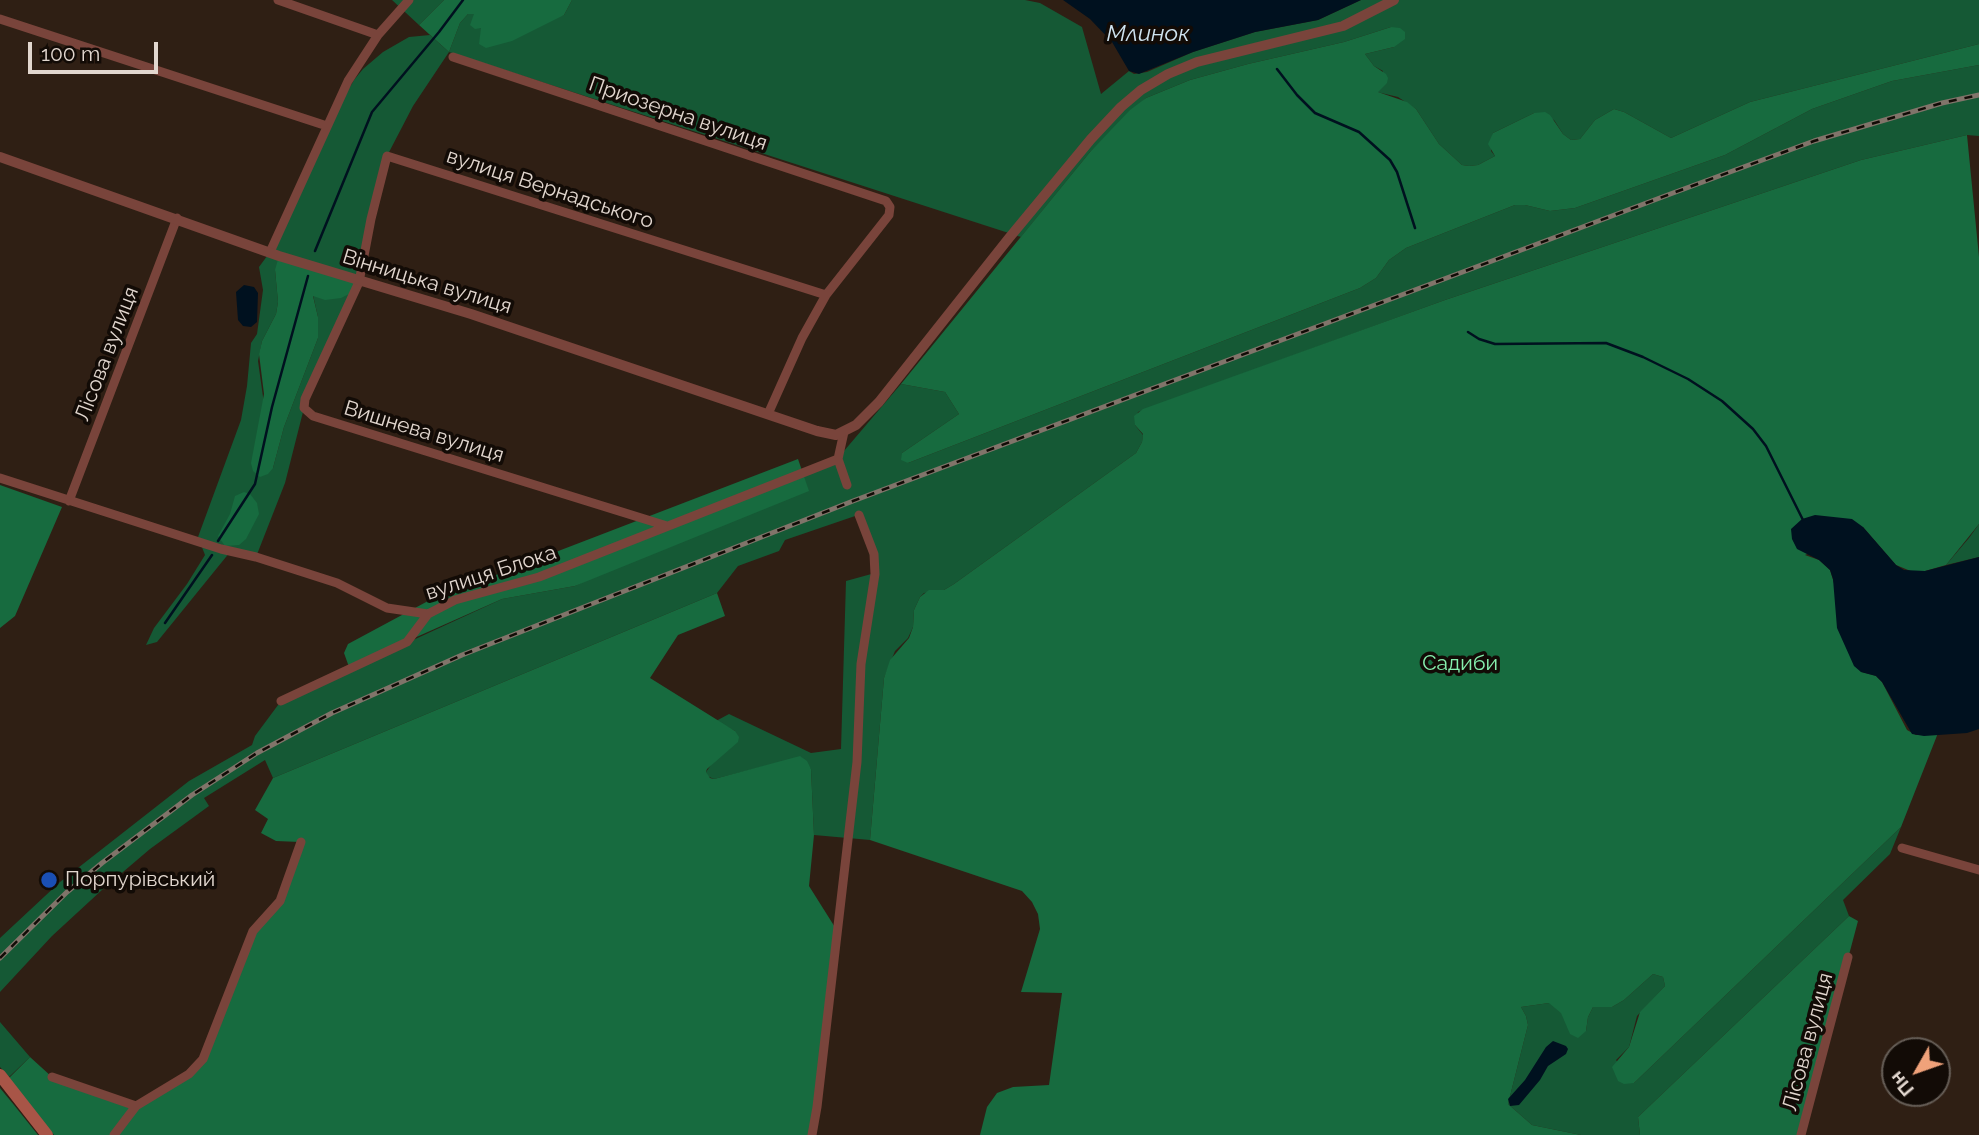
<!DOCTYPE html>
<meta charset="utf-8">
<style>
body{margin:0}
#map{position:relative;width:1979px;height:1135px;overflow:hidden;background:#2f1f14;font-family:Raleway,sans-serif}
canvas{display:block}
.north{position:absolute;left:1881px;top:1037px;width:70px;height:70px;box-sizing:border-box;background:#120b06;border:2px solid #655d56;border-radius:50%;rotate:230deg;font-size:19px;font-weight:700;line-height:28px;text-align:center;color:#e2d7cf}
.north::after{content:'';display:block;margin:auto;width:24px;height:32px;background:#f0a27a;clip-path:polygon(50% 0,100% 100%,50% 72%,0 100%)}
.scale{position:absolute;left:28px;top:42px;width:130px;height:32px;box-sizing:border-box;border:4px solid #e2d7cf;border-top:0;padding-left:9px;font-size:21px;line-height:24px;white-space:nowrap;color:#e2d7cf;-webkit-text-stroke:5px #120b06;paint-order:stroke}
</style>
<div id="map">
<canvas width="1979" height="1135"></canvas>
<div class="north">Пн</div>
<div class="scale">100 m</div>
</div>
<script>
const ctx = document.querySelector('canvas').getContext('2d');
ctx.lineJoin = 'round';
function paint(path, color) { ctx.fillStyle = color; ctx.fill(path, 'evenodd'); }
const poly = rows => new Path2D(rows.map(r => 'M' + r).join(''));
function trace(path, color, width, dash) { ctx.strokeStyle = color; ctx.lineWidth = width; ctx.lineCap = dash ? 'butt' : 'round'; ctx.setLineDash(dash || []); ctx.stroke(path); }
function drawText(font, color, halo, rows, align = 'center') {
  ctx.font = font + ' Raleway,sans-serif'; ctx.lineWidth = 7; ctx.setLineDash([]); ctx.textBaseline = 'middle'; ctx.strokeStyle = halo; ctx.fillStyle = color; for (const [text, x, y, turn = 0] of rows) {
    ctx.save(); ctx.translate(x, y); ctx.rotate((+turn || 0) * Math.PI / 180); ctx.textAlign = isNaN(turn) ? turn : align; if (halo) ctx.strokeText(text, 0, 0); ctx.fillText(text, 0, 0); ctx.restore();
  }
}
paint(poly([
 [392,0,444,0,419,25],
 [572,0,1025,0,1040,3,1082,27,1101,94,1129,71,1134,74,1147,72,1193,52,1255,32,1318,20,1361,0,1979,0,1979,44,1750,102,1671,138,1624,112,1614,109,1595,120,1580,139,1571,140,1563,134,1554,120,1534,113,1493,133,1491,151,1495,156,1478,165,1469,166,1462,165,1439,144,1416,109,1398,97,1377,92,1383,71,1374,66,1365,54,1394,47,1391,27,1344,42,1248,64,1190,80,1146,98,1090,152,1021,237,449,52,413,106,387,156,359,282,304,408,285,483,256,557,230,552,157,642,146,645,154,628,187,584,205,555,198,537,241,420,247,386,251,343,257,334,263,290,259,267,270,252,326,128,354,80,363,69,383,52,409,37,430,35,449,52,460,23,468,14,474,14,481,28,564,15],
 [275,270,319,299,313,295,318,317,318,338,284,427,273,468,258,361,262,341,276,314,278,302],
 [1979,65,1979,136,1967,135,1861,160,1445,300,1138,412,1135,425,1143,435,1142,442,1136,453,954,584,944,590,924,593,920,597,914,610,913,627,908,638,895,651,884,678,870,840,814,835,811,769,801,757,714,779,707,776,706,772,735,731,716,721,729,714,811,753,841,749,846,581,875,573,858,515,785,540,779,551,738,566,717,593,273,778,265,760,204,798,209,806,150,849,103,889,52,936,0,992,0,938,60,882,189,781,252,745,255,736,281,701,502,599,575,586,800,474,838,458,901,384,945,392,959,414,902,453,908,463,1360,288,1376,278,1389,260,1406,248,1515,205,1525,205,1550,211,1575,208,1725,155,1812,109,1892,81],
 [1979,524,1979,557,1946,565,1969,538],
 [1849,657,1861,672,1876,676,1658,949,1579,1019,1586,1031,1588,1017,1593,1007,1612,1007,1624,1000,1653,974,1663,977,1665,986,1637,1016,1629,1047,1616,1060,1634,1083,1901,827,1890,854,1843,900,1849,916,1638,1117,1640,1135,1581,1135,1532,1125,1508,1104,1528,1025,1526,1016,1521,1007,1549,1003],
 [0,1022,30,1057,9,1077,0,1067]
]), '#155935');
paint(poly([
 [444,0,572,0,564,15,512,41,486,48,479,44,481,28,475,29,470,25,474,14,468,14,460,23,449,52,419,25],
 [1391,27,1400,28,1405,32,1405,39,1394,47,1365,54,1374,66,1386,74,1388,78,1387,83,1378,92,1407,102,1416,109,1439,144,1462,165,1469,166,1478,165,1495,156,1488,144,1493,133,1534,113,1545,112,1550,115,1563,134,1571,140,1580,139,1595,120,1614,109,1624,112,1671,138,1750,102,1979,44,1979,65,1892,81,1812,109,1725,155,1575,208,1550,211,1525,205,1515,205,1406,248,1389,260,1376,278,1360,288,908,463,901,460,902,453,959,414,945,392,901,384,1090,152,1130,110,1146,98,1190,80,1248,64,1344,42],
 [1967,135,1979,257,1979,524,1946,565,1925,571,1913,572,1896,565,1863,527,1805,555,1819,560,1830,570,1861,672,1876,676,1882,682,1907,730,1916,735,1938,733,1901,827,1634,1083,1624,1084,1618,1081,1612,1067,1629,1047,1640,1012,1665,986,1663,977,1653,974,1624,1000,1612,1007,1593,1007,1588,1017,1586,1031,1578,1038,1570,1034,1561,1013,1549,1003,1521,1007,1526,1016,1528,1025,1508,1104,1532,1125,1581,1135,980,1135,987,1107,997,1093,1013,1087,1049,1085,1062,993,1021,992,1040,929,1038,914,1032,902,1022,891,870,840,884,678,890,660,909,638,913,627,914,610,920,597,929,590,944,590,954,584,1136,453,1142,442,1143,434,1135,425,1134,416,1143,409,1445,300,1861,160],
 [279,256,359,282,349,294,341,298,325,300,313,296,318,317,318,338,284,427,273,468,268,474,260,477,253,471,251,463,264,394,259,354,262,341,276,314,278,302,275,270],
 [798,459,809,491,575,586,502,599,349,667,344,653,348,644,428,601],
 [0,485,62,507,15,616,0,628],
 [244,492,250,494,257,503,259,514,246,539,239,545,225,546,218,536,230,514,235,496],
 [717,593,725,616,678,635,650,678,735,731,739,737,738,742,707,769,706,772,710,778,714,779,800,756,807,761,811,769,814,835,809,886,838,932,812,1135,54,1135,9,1078,30,1057,52,1077,136,1105,196,1068,253,931,275,907,300,842,276,841,261,833,268,819,255,810,273,778],
 [1849,916,1858,921,1801,1135,1640,1135,1638,1117],
 [0,1088,14,1105,38,1135,0,1135]
]), '#176b3f');
paint(poly([
 [1063,0,1361,0,1318,20,1255,32,1193,52,1139,74,1129,71,1112,42,1090,19],
 [244,285,254,287,258,293,257,322,251,327,243,326,238,320,236,292],
 [1815,515,1852,519,1863,527,1896,565,1904,570,1925,571,1979,557,1979,729,1967,733,1924,736,1912,734,1882,682,1876,676,1861,672,1854,666,1837,628,1833,579,1830,570,1819,560,1797,549,1792,539,1791,529,1802,519],
 [1553,1041,1566,1046,1568,1049,1566,1054,1548,1066,1540,1080,1519,1105,1510,1106,1508,1099,1525,1080,1546,1047]
]), '#00111f');
trace(poly([
 [1277,69,1297,95,1315,113,1359,132,1390,160,1397,172,1415,228],
 [315,251,372,112,439,32,463,0],
 [1468,332,1479,339,1495,344,1606,343,1643,357,1688,379,1722,401,1753,429,1766,446,1803,520],
 [218,541,255,484,272,407,308,276],
 [165,623,212,555]
]), '#00111f', 2.5);
trace(poly([
 [278,0,378,35],
 [0,19,327,126],
 [453,57,886,201,890,207,889,215,826,295,802,338,768,414],
 [270,252,348,81,378,35,409,0],
 [844,432,838,459,847,485],
 [0,478,221,549,256,557,337,583,387,608,428,614,455,600,539,577,838,459],
 [69,501,177,218],
 [667,526,313,416,304,408,305,399,359,282,371,219,387,156,826,295],
 [281,701,407,642,428,614],
 [1902,848,1979,870],
 [52,1077,136,1106],
 [114,1135,136,1106,189,1074,203,1059,253,931,280,901,301,842],
 [812,1135,817,1107,857,762,861,664,875,574,874,554,859,515],
 [1801,1135,1848,957]
]), '#79443b', 9);
trace(poly([
 [0,157,279,256,471,314,817,431,836,435,856,425,879,402,1009,238,1091,139,1121,107,1141,90,1168,74,1197,62,1343,26,1394,0]
]), '#79443b', 10);
trace(poly([
 [0,1075,47,1135]
]), '#a85547', 12);
const rail = poly([
 [0,958,67,892,102,863,192,795,257,753,332,713,462,655,853,501,1673,193,1814,141,1942,103,1979,95]
]);
trace(rail, '#81746a', 5);
trace(rail, '#120b06', 2.5, [8]);
for (const [x, y, r, color] of [
 [49,880,9,"#1a4fb4"]
]) { const dot = new Path2D(); dot.arc(x, y, r, 0, 2 * Math.PI); ctx.fillStyle = color; ctx.fill(dot); trace(dot, '#120b06', 2.5); }
drawText('21px', '#e2d7cf', '#120b06', [
 ["Приозерна вулиця",678,114,19],
 ["вулиця Вернадського",550,189,18],
 ["Вінницька вулиця",427,282,17],
 ["Лісова вулиця",107,354,-69],
 ["Вишнева вулиця",424,432,17],
 ["вулиця Блока",491,573,-18],
 ["Лісова вулиця",1808,1042,-75]
]);
drawText('21px', '#86f0ae', '#120b06', [
 ["Садиби",1460,664]
]);
drawText('21px', '#e2d7cf', '#120b06', [
 ["Порпурівський",65,880]
], 'left');
drawText('italic 23px', '#d0e4f0', '#120b06', [
 ["Млинок",1148,34]
]);
</script>
